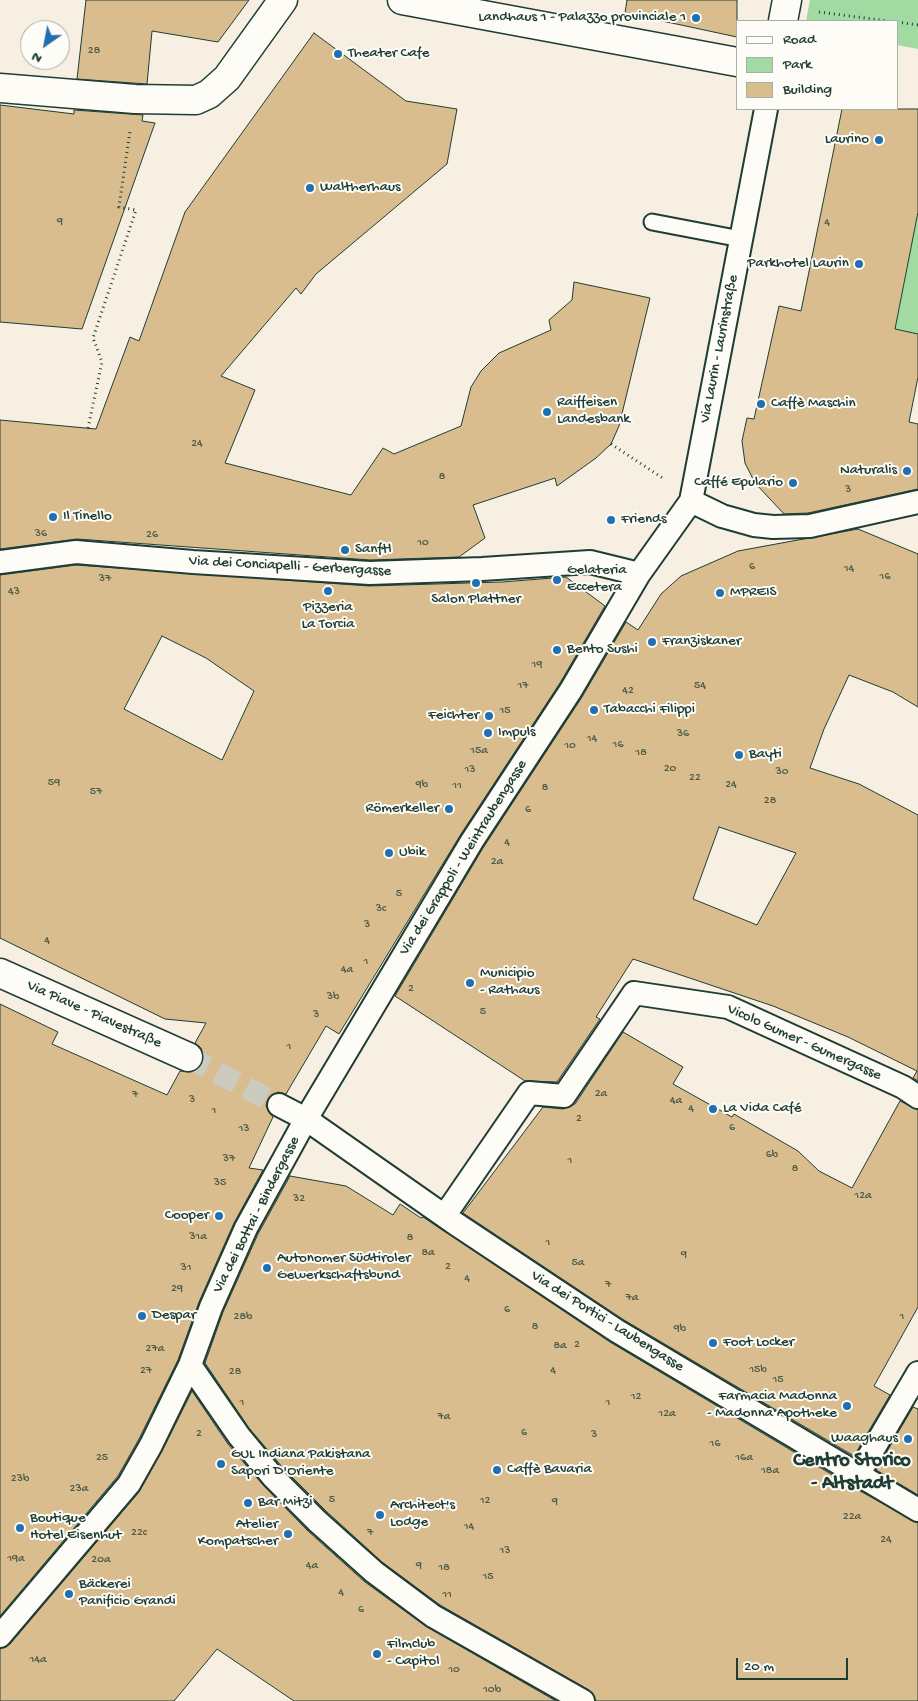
<!DOCTYPE html>
<meta charset="utf-8">
<style>
body{margin:0}
#map{position:relative;width:918px;height:1701px;overflow:hidden;background:#f6efe2;font-family:"Gochi Hand",sans-serif}
canvas{display:block}
.legend{position:absolute;left:736px;top:20px;width:162px;height:90px;box-sizing:border-box;background:#fdfcf7;border:1px solid #a4b0a9;margin:0;padding:6px 9px;list-style:none;font-size:15px;color:#1f3d34}
.legend li{display:flex;align-items:center;gap:10px;height:25px}
.legend b{width:25px;border:1px solid #a4b0a9}
.north{position:absolute;left:20px;top:20px;width:50px;height:50px;box-sizing:border-box;background:#fdfcf7;border:1px solid #a4b0a9;border-radius:50%;rotate:213deg;font-size:14px;font-weight:700;line-height:20px;text-align:center;color:#1f3d34}
.north::after{content:'';display:block;margin:auto;width:18px;height:22px;background:#1f6fb2;clip-path:polygon(50% 0,100% 100%,50% 72%,0 100%)}
.scale{position:absolute;left:736px;top:1658px;width:112px;height:22px;box-sizing:border-box;border:2px solid #1f3d34;border-top:0;padding-left:6px;font-size:15px;line-height:18px;white-space:nowrap;color:#1f3d34;-webkit-text-stroke:4px #fdfcf7;paint-order:stroke}
</style>
<div id="map">
<canvas width="918" height="1701"></canvas>
<ul class="legend">
<li><b style="height:6px;background:#fdfcf7"></b>Road</li>
<li><b style="height:14px;background:#a1dba1"></b>Park</li>
<li><b style="height:14px;background:#d9bd8e"></b>Building</li>
</ul>
<div class="north">N</div>
<div class="scale">20 m</div>
</div>
<script>
const ctx = document.querySelector('canvas').getContext('2d');
ctx.lineJoin = 'round';
function paint(path, color) { ctx.fillStyle = color; ctx.fill(path, 'evenodd'); }
const poly = rows => new Path2D(rows.map(r => 'M' + r).join(''));
function trace(path, color, width, dash) { ctx.strokeStyle = color; ctx.lineWidth = width; ctx.lineCap = dash ? 'butt' : 'round'; ctx.setLineDash(dash || []); ctx.stroke(path); }
function drawText(font, color, halo, rows, align = 'center') {
  ctx.font = font + ' "Gochi Hand",sans-serif'; ctx.lineWidth = 4; ctx.setLineDash([]); ctx.textBaseline = 'middle'; ctx.strokeStyle = halo; ctx.fillStyle = color; for (const [text, x, y, turn = 0] of rows) {
    ctx.save(); ctx.translate(x, y); ctx.rotate((+turn || 0) * Math.PI / 180); ctx.textAlign = isNaN(turn) ? turn : align; if (halo) ctx.strokeText(text, 0, 0); ctx.fillText(text, 0, 0); ctx.restore();
  }
}
paint(poly([
 [810,0,918,0,918,49,897,45,897,21,806,21],
 [918,212,918,334,895,329]
]), '#a1dba1');
const building = poly([
 [86,0,249,0,218,42,152,31,147,84,77,79,86,0],
 [627,0,737,0,737,37,625,13,627,0],
 [314,33,406,101,457,109,447,164,316,274,301,294,296,288,221,376,255,390,225,463,351,495,383,448,394,454,461,426,471,387,481,371,499,353,551,330,549,320,572,300,574,282,650,298,619,426,611,444,596,458,557,486,555,478,473,505,485,538,459,557,370,560,77,539,0,549,0,420,96,429,130,337,139,341,185,212,314,33],
 [0,105,74,114,74,110,143,115,142,121,155,123,82,329,0,322,0,105],
 [842,109,918,109,918,212,895,329,918,334,918,377,909,422,918,424,918,489,808,513,784,514,755,483,745,463,742,441,747,418,754,419,779,306,801,311,842,109],
 [858,529,918,554,918,707,893,692,849,675,824,729,810,768,859,784,918,815,918,1081,913,1078,917,1071,848,1037,773,1006,633,959,596,1017,600,1019,557,1082,525,1081,395,996,483,848,582,697,626,622,638,630,661,594,681,576,738,551,858,529],
 [719,827,796,853,757,925,693,899,719,827],
 [76,565,369,586,502,582,566,577,605,606,560,683,461,834,339,1034,326,1026,286,1094,278,1092,268,1099,266,1106,273,1117,249,1168,263,1170,234,1223,199,1302,178,1360,139,1439,118,1476,0,1616,0,1004,58,1032,52,1044,167,1095,180,1071,190,1072,197,1070,202,1064,203,1055,201,1048,195,1043,206,1023,165,1019,0,938,0,575,76,565],
 [162,636,206,658,254,691,222,760,124,709,162,636],
 [623,1032,683,1067,673,1084,732,1117,734,1114,798,1151,819,1171,852,1188,900,1101,918,1110,918,1307,874,1386,890,1395,854,1456,624,1320,463,1213,543,1107,563,1109,575,1104,623,1032],
 [290,1176,346,1186,393,1215,400,1204,421,1218,423,1217,610,1342,851,1486,918,1523,918,1701,596,1701,589,1690,440,1605,382,1562,326,1511,283,1468,249,1428,205,1363,223,1312,258,1234,290,1176],
 [192,1391,228,1444,263,1485,308,1531,365,1582,427,1627,556,1701,294,1701,217,1649,174,1701,0,1701,0,1649,10,1644,139,1492,162,1451,192,1391],
 [913,1407,918,1409,918,1495,876,1470,913,1407]
]);
paint(building, '#d9bd8e');
trace(building, '#1f3d34', 1);
trace(poly([
 [188,1057,279,1105]
]), '#cbcbbf', 22, [22, 11]);
const service = poly([
 [652,222,741,239]
]);
const pedestrian = poly([
 [691,501,722,516,754,525,773,527,810,526,918,502],
 [0,562,76,552,193,562,370,573,482,569,590,562,639,574],
 [279,1105,306,1119,453,1222,617,1331,918,1510],
 [445,1215,529,1093,564,1096,634,993,728,1007,903,1087,918,1097],
 [190,1365,239,1436,273,1477,317,1521,374,1572,433,1616,583,1701],
 [858,1475,918,1373],
 [0,1636,129,1484,151,1445,190,1365,211,1307,246,1228,306,1119,472,841,571,690,639,574,691,501,766,109]
]);
const minor = poly([
 [402,0,737,62],
 [783,21,787,0],
 [0,88,135,99,196,100,209,94,227,78,283,0],
 [0,973,188,1057]
]);
trace(service, '#1f3d34', 19);
trace(pedestrian, '#1f3d34', 26);
trace(minor, '#1f3d34', 31);
trace(poly([
 [819,12,888,21],
 [897,22,918,25],
 [88,428,102,362,93,338,136,210,119,207,130,131],
 [611,444,664,479]
]), '#1f3d34', 3, [1, 4]);
trace(service, '#fdfcf7', 15);
trace(pedestrian, '#fdfcf7', 22);
trace(minor, '#fdfcf7', 28);
for (const [x, y, r, color] of [
 [696,18,5,"#1f6fb2"],
 [338,54,5,"#1f6fb2"],
 [879,140,5,"#1f6fb2"],
 [310,188,5,"#1f6fb2"],
 [859,264,5,"#1f6fb2"],
 [761,404,5,"#1f6fb2"],
 [547,412,5,"#1f6fb2"],
 [907,471,5,"#1f6fb2"],
 [793,483,5,"#1f6fb2"],
 [53,517,5,"#1f6fb2"],
 [611,520,5,"#1f6fb2"],
 [345,550,5,"#1f6fb2"],
 [557,580,5,"#1f6fb2"],
 [476,583,5,"#1f6fb2"],
 [328,591,5,"#1f6fb2"],
 [720,593,5,"#1f6fb2"],
 [652,642,5,"#1f6fb2"],
 [557,650,5,"#1f6fb2"],
 [594,710,5,"#1f6fb2"],
 [489,716,5,"#1f6fb2"],
 [488,733,5,"#1f6fb2"],
 [739,755,5,"#1f6fb2"],
 [449,809,5,"#1f6fb2"],
 [389,853,5,"#1f6fb2"],
 [470,983,5,"#1f6fb2"],
 [713,1109,5,"#1f6fb2"],
 [219,1216,5,"#1f6fb2"],
 [267,1268,5,"#1f6fb2"],
 [142,1316,5,"#1f6fb2"],
 [713,1343,5,"#1f6fb2"],
 [847,1406,5,"#1f6fb2"],
 [908,1439,5,"#1f6fb2"],
 [221,1464,5,"#1f6fb2"],
 [497,1470,5,"#1f6fb2"],
 [248,1503,5,"#1f6fb2"],
 [380,1515,5,"#1f6fb2"],
 [20,1528,5,"#1f6fb2"],
 [288,1534,5,"#1f6fb2"],
 [69,1594,5,"#1f6fb2"],
 [377,1654,5,"#1f6fb2"]
]) { const dot = new Path2D(); dot.arc(x, y, r, 0, 2 * Math.PI); ctx.fillStyle = color; ctx.fill(dot); trace(dot, '#fdfcf7', 2); }
drawText('12px', '#4e5d4a', null, [
 ["28",94,51],
 ["9",60,222],
 ["4",827,223],
 ["24",197,444],
 ["8",442,477],
 ["3",848,490],
 ["36",41,534],
 ["26",152,535],
 ["10",423,543],
 ["6",752,567],
 ["14",849,569],
 ["16",885,577],
 ["37",105,579],
 ["43",14,592],
 ["19",537,665],
 ["17",523,686],
 ["54",700,686],
 ["42",628,691],
 ["15",505,711],
 ["36",683,734],
 ["14",592,739],
 ["16",618,745],
 ["10",570,746],
 ["15a",479,751],
 ["18",641,753],
 ["20",670,769],
 ["13",470,770],
 ["30",782,772],
 ["22",695,778],
 ["59",54,783],
 ["9b",422,785],
 ["24",731,785],
 ["11",457,786],
 ["8",545,788],
 ["57",96,792],
 ["28",770,801],
 ["6",528,810],
 ["4",507,843],
 ["2a",497,862],
 ["5",399,894],
 ["3c",381,909],
 ["3",367,925],
 ["4",47,941],
 ["1",366,962],
 ["4a",347,970],
 ["2",411,989],
 ["3b",333,997],
 ["5",483,1012],
 ["3",316,1015],
 ["1",289,1047],
 ["2a",601,1094],
 ["7",135,1095],
 ["3",192,1100],
 ["4a",676,1101],
 ["4",691,1109],
 ["1",214,1111],
 ["2",579,1119],
 ["6",732,1128],
 ["13",244,1129],
 ["6b",772,1155],
 ["37",229,1159],
 ["1",570,1161],
 ["8",795,1169],
 ["35",220,1183],
 ["12a",863,1196],
 ["32",299,1199],
 ["31a",198,1237],
 ["8",410,1238],
 ["1",548,1243],
 ["8a",428,1253],
 ["9",684,1255],
 ["5a",578,1263],
 ["2",448,1267],
 ["31",186,1268],
 ["4",467,1279],
 ["7",608,1285],
 ["29",177,1289],
 ["7a",632,1298],
 ["6",507,1310],
 ["28b",243,1317],
 ["1",902,1317],
 ["8",535,1327],
 ["9b",680,1329],
 ["2",577,1345],
 ["8a",560,1346],
 ["27a",155,1349],
 ["15b",758,1370],
 ["27",146,1371],
 ["4",553,1371],
 ["28",235,1372],
 ["15",778,1380],
 ["12",636,1397],
 ["1",242,1403],
 ["1",608,1403],
 ["12a",667,1414],
 ["7a",444,1417],
 ["6",524,1433],
 ["2",199,1434],
 ["3",594,1435],
 ["16",715,1444],
 ["25",102,1458],
 ["16a",744,1458],
 ["18a",770,1471],
 ["23b",20,1479],
 ["23a",79,1489],
 ["5",332,1500],
 ["12",485,1501],
 ["9",555,1502],
 ["22a",852,1517],
 ["14",469,1527],
 ["22c",139,1533],
 ["7",370,1533],
 ["24",886,1540],
 ["13",505,1551],
 ["19a",16,1559],
 ["20a",101,1560],
 ["4a",312,1566],
 ["9",419,1566],
 ["18",444,1568],
 ["15",488,1577],
 ["4",341,1593],
 ["11",447,1595],
 ["6",361,1610],
 ["14a",38,1660],
 ["10",454,1670],
 ["10b",492,1690]
]);
drawText('15px', '#1f3d34', '#fdfcf7', [
 ["Landhaus 1 - Palazzo provinciale 1",686,18,"right"],
 ["Theater Cafe",348,54],
 ["Laurino",869,140,"right"],
 ["Waltherhaus",320,188],
 ["Parkhotel Laurin",849,264,"right"],
 ["Raiffeisen",557,403],
 ["Landesbank",557,420],
 ["Caffè Maschin",771,404],
 ["Naturalis",897,471,"right"],
 ["Caffé Epulario",783,483,"right"],
 ["Il Tinello",63,517],
 ["Friends",621,520],
 ["Sanftl",355,550],
 ["Gelateria",567,571],
 ["Eccetera",567,588],
 ["MPREIS",730,593],
 ["Salon Plattner",476,600,"center"],
 ["Pizzeria",328,608,"center"],
 ["La Torcia",328,625,"center"],
 ["Franziskaner",662,642],
 ["Bento Sushi",567,650],
 ["Tabacchi Filippi",604,710],
 ["Feichter",479,716,"right"],
 ["Impuls",498,733],
 ["Bayti",749,755],
 ["Römerkeller",439,809,"right"],
 ["Ubik",399,853],
 ["Municipio",480,974],
 ["- Rathaus",480,991],
 ["La Vida Café",723,1109],
 ["Cooper",209,1216,"right"],
 ["Autonomer Südtiroler",277,1259],
 ["Gewerkschaftsbund",277,1276],
 ["Despar",152,1316],
 ["Foot Locker",723,1343],
 ["Farmacia Madonna",837,1397,"right"],
 ["- Madonna Apotheke",837,1414,"right"],
 ["Waaghaus",898,1439,"right"],
 ["GUL Indiana Pakistana",231,1455],
 ["Sapori D'Oriente",231,1472],
 ["Caffè Bavaria",507,1470],
 ["Bar Mitzi",258,1503],
 ["Architect's",390,1506],
 ["Lodge",390,1523],
 ["Boutique",30,1519],
 ["Hotel Eisenhut",30,1536],
 ["Atelier",278,1525,"right"],
 ["Kompatscher",278,1542,"right"],
 ["Bäckerei",79,1585],
 ["Panificio Grandi",79,1602],
 ["Filmclub",387,1645],
 ["- Capitol",387,1662]
], 'left');
drawText('15px', '#1f3d34', '#fdfcf7', [
 ["Via Laurin - Laurinstraße",720,349,-79],
 ["Via dei Conciapelli - Gerbergasse",290,567,3],
 ["Via dei Grappoli - Weintraubengasse",464,858,-58],
 ["Via Piave - Piavestraße",94,1015,24],
 ["Vicolo Gumer - Gumergasse",804,1043,24],
 ["Via dei Bottai - Bindergasse",257,1215,-63],
 ["Via dei Portici - Laubengasse",607,1322,32]
]);
drawText('bold 20px', '#1f3d34', '#fdfcf7', [
 ["Centro Storico",852,1462],
 ["- Altstadt",852,1485]
]);
</script>
